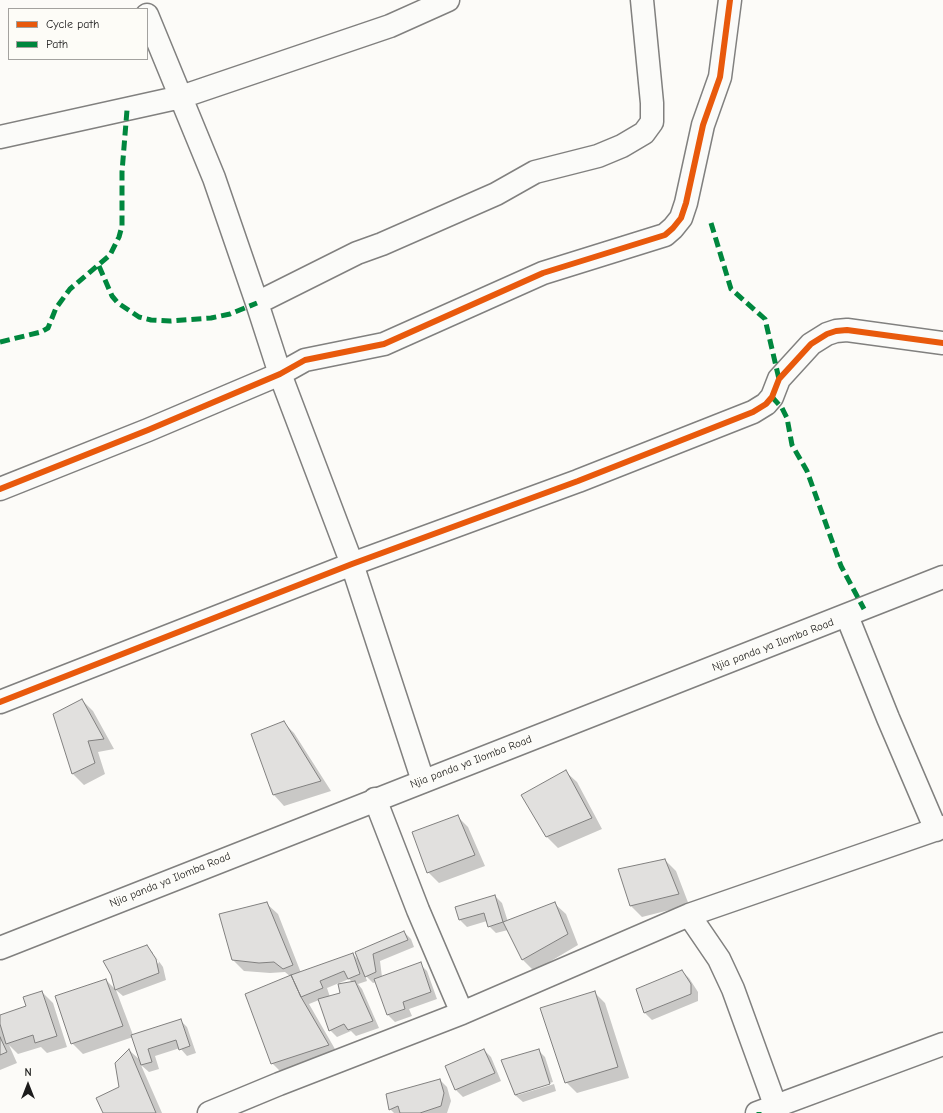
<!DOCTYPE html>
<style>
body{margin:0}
#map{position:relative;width:943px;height:1113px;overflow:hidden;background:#fcfbf8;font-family:"Comic Neue",sans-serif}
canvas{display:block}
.legend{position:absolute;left:8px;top:8px;width:140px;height:52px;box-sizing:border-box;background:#fdfcf7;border:1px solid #a3a29f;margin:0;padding:5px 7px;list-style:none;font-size:12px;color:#1c1c1c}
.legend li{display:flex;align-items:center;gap:8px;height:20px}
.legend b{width:20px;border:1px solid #a3a29f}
.north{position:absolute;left:8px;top:1065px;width:40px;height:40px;-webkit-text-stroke:3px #fdfcf7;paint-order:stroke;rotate:0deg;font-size:11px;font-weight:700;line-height:16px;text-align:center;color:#1c1c1c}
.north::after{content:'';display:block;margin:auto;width:14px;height:18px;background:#1c1c1c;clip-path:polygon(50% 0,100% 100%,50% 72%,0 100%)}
</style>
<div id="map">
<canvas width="943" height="1113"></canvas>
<ul class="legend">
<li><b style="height:5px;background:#e8590c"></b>Cycle path</li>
<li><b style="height:5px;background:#00873e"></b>Path</li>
</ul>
<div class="north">N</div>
</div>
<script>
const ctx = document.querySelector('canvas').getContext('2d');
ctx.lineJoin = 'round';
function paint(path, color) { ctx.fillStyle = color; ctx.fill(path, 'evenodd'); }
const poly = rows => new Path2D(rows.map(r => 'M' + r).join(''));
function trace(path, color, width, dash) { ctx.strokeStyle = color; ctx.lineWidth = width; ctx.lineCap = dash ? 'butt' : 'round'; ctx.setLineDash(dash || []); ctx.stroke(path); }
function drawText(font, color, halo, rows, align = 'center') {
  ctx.font = font + ' "Comic Neue",sans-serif'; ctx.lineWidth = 3; ctx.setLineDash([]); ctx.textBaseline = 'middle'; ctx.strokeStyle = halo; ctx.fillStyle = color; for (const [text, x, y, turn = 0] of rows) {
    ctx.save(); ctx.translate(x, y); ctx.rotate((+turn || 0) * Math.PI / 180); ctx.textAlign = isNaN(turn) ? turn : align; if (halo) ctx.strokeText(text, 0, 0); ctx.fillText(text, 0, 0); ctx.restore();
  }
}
paint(poly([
 [82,700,93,711,114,749,98,752,105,774,84,785,73,774,54,714],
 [284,723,294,733,331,791,284,806,274,795,252,734],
 [566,772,577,782,602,829,558,848,547,837,522,796],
 [457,816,468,827,485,866,439,883,428,872],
 [665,860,676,871,689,905,642,917,631,906,620,869],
 [495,896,502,903,508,922,555,904,566,914,578,945,534,971,523,960,508,930,496,933,489,926,487,921,467,927,460,920,456,907],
 [267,904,278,914,301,973,353,954,360,962,404,932,411,939,414,947,380,961,382,977,420,964,427,971,437,999,409,1009,412,1016,395,1022,388,1015,376,982,373,983,365,975,367,981,358,984,362,989,379,1028,356,1036,351,1031,337,1037,330,1030,319,1000,309,1004,339,1056,283,1074,272,1063,291,977,285,972,270,973,244,971,233,960],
 [349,979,352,982,342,994,330,997,327,988],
 [147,946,153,953,151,953,158,964,159,962,153,953,163,967,166,980,123,996,116,990,133,1035,180,1020,187,1027,196,1053,187,1056,180,1048,155,1056,159,1069,149,1072,141,1065,162,1113,104,1113,120,1087,129,1050,141,1061,133,1037,83,1054,72,1043,106,980,116,990,112,975],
 [682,971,689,978,698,992,698,1001,652,1020,645,1013,637,990],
 [42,992,53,1003,67,1047,47,1053,41,1047,18,1054,9,1045,17,1063,0,1070,0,1016,28,1007],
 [594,992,605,1003,629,1078,577,1093,566,1082],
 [484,1050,491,1057,501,1081,463,1097,456,1090],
 [538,1050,545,1057,553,1082,518,1093,518,1095,554,1084,556,1091,523,1102,515,1095,502,1061],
 [440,1080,447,1087,451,1101,447,1113,394,1113,390,1109]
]), '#0003');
const building = poly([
 [82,699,104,739,88,741,95,763,72,774,53,714,82,699],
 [284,721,321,781,273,795,251,734,284,721],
 [566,770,592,818,546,837,521,795,566,770],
 [458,815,475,855,427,873,412,832,458,815],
 [665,859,679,894,630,906,618,869,665,859],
 [495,895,503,922,488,927,484,913,459,920,455,907,495,895],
 [267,902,293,965,283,969,274,962,259,963,232,960,219,914,267,902],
 [555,902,568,934,522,960,503,922,555,902],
 [404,931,408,940,373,954,376,972,365,977,355,952,404,931],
 [147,945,156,959,159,973,115,990,111,975,103,961,147,945],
 [353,953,360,974,348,979,344,971,320,981,323,988,301,997,291,975,353,953],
 [421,962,431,992,403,1002,405,1009,387,1015,374,979,421,962],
 [682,970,691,984,691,994,644,1013,636,989,682,970],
 [291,975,301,997,329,1045,271,1064,245,994,291,975],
 [106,979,123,1026,71,1044,55,996,106,979],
 [355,981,373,1021,348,1030,344,1024,329,1031,318,999,340,993,338,984,355,981],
 [42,991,57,1036,35,1043,33,1035,6,1044,0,1024,0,1015,26,1006,23,997,42,991],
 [595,991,618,1067,565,1083,540,1008,595,991],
 [181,1019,190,1046,179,1050,176,1040,148,1049,152,1062,141,1065,131,1035,181,1019],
 [0,1037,7,1052,0,1055,0,1037],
 [129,1049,156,1113,103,1113,96,1098,119,1087,115,1063,129,1049],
 [484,1049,495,1073,455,1090,445,1066,484,1049],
 [539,1049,550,1084,515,1095,501,1060,539,1049],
 [440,1079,444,1093,441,1106,420,1113,400,1113,398,1106,389,1110,386,1094,440,1079]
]);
paint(building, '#e1e0de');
trace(building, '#81807f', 1);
const street = poly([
 [147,15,214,178,257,303,280,374,352,564,423,781],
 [0,137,181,97,390,26,448,0],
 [257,303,357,253,382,244,496,194,535,172,598,156,622,146,644,133,652,122,652,103,642,0],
 [0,489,148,430,280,374,305,360,384,344,543,273,665,235,673,228,681,218,686,203,703,125,720,77,730,0],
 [847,616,888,718,936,830],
 [0,702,352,564,578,481,753,412,766,404,772,397,779,379,811,344,827,334,836,331,847,330,943,343],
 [375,799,418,910,462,1013],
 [689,915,719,959,733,989,778,1113],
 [209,1113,279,1084,462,1013,689,915,943,827],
 [757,1113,943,1044]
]);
const secondary = poly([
 [0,948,943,577]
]);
trace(street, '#81807f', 25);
trace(secondary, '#81807f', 25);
trace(street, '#fbfbf9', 22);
trace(secondary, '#fbfbf9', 22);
trace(poly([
 [711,223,731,289,765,319,779,379],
 [99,266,112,296,118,303,139,317,151,320,170,321,211,318,230,314,257,303],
 [0,342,41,332,48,328,56,308,70,289,110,255,119,237,122,226,122,172,127,110],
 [772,397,782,408,787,418,792,445,807,471,841,566,864,609],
 [759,1113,759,1112]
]), '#00873e', 5, [10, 5]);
trace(poly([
 [0,489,148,430,280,374,305,360,384,344,543,273,665,235,673,228,681,218,686,203,703,125,720,77,730,0],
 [0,702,352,564,578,481,753,412,766,404,772,397,779,379,811,344,827,334,836,331,847,330,943,343]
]), '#e8590c', 6);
drawText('11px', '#1c1c1c', '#fdfcf7', [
 ["Njia panda ya Ilomba Road",773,645,-21],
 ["Njia panda ya Ilomba Road",471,762,-21],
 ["Njia panda ya Ilomba Road",170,880,-22]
]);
</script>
